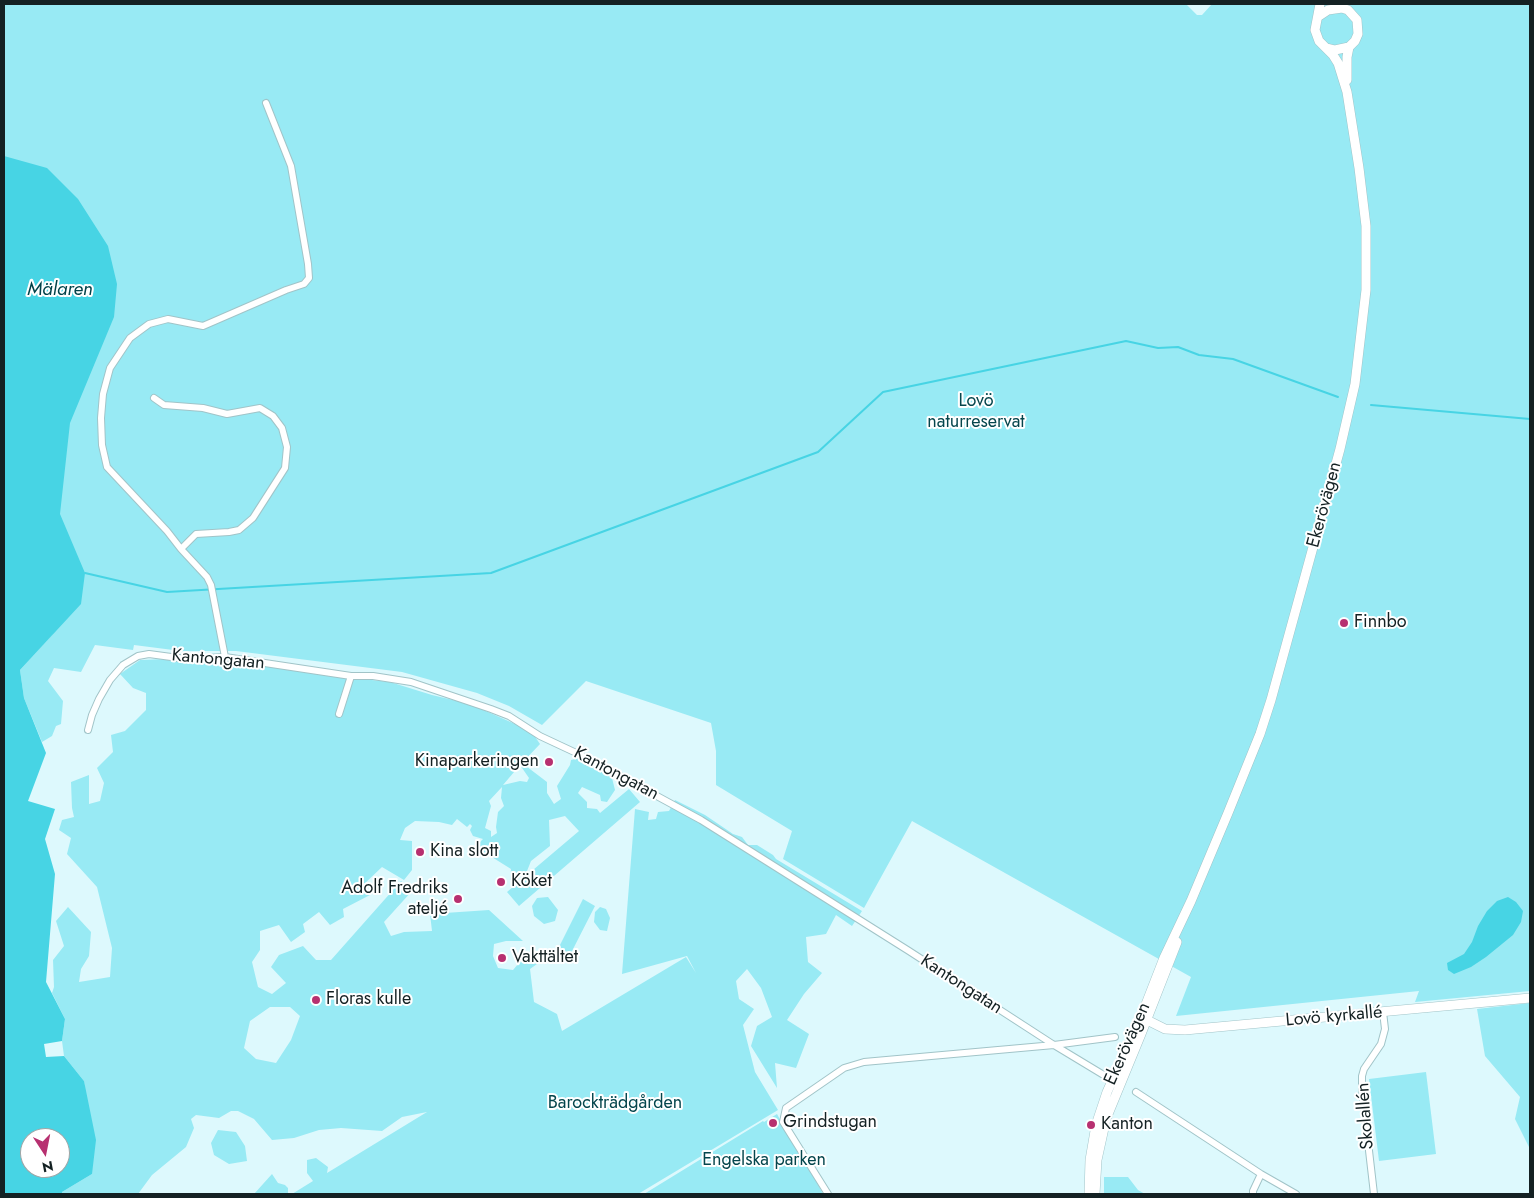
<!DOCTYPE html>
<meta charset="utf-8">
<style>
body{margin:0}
#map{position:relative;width:1534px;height:1198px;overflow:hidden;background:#ddf9fd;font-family:Jost,sans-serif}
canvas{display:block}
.frame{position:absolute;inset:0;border:5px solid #142123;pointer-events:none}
.north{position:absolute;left:20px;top:1128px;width:50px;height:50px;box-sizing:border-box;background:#fff;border:1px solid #a1a6a7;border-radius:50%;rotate:169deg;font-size:14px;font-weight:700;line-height:20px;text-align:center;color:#142123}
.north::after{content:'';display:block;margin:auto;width:18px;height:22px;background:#b73070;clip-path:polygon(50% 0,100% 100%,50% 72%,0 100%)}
</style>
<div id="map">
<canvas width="1534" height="1198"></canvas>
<div class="frame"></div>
<div class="north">N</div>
</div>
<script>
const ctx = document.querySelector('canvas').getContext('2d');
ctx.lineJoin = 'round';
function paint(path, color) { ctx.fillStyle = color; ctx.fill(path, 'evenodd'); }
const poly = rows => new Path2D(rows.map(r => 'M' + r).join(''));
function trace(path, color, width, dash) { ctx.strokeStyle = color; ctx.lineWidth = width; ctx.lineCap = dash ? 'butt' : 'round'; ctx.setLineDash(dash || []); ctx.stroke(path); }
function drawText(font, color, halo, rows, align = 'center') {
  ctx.font = font + ' Jost,sans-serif'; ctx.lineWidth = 4; ctx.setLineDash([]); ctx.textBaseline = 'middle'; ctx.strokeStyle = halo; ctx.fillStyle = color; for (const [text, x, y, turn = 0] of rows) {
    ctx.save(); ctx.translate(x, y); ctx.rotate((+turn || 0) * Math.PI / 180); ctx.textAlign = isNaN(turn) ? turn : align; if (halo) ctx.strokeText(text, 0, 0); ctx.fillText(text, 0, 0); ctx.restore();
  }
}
paint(poly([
 [4,4,1186,4,1197,15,1202,15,1212,4,1530,4,1530,991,1415,1002,1419,991,1176,1016,1191,977,912,821,864,908,783,859,792,831,716,785,716,751,711,723,586,681,542,725,509,706,477,693,402,672,236,651,181,651,134,645,133,650,95,645,81,672,54,668,48,681,63,701,61,724,56,726,52,736,42,742,24,698,20,670,53,634,17,645,4,794],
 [166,659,218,661,229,670,239,661,326,675,390,682,432,695,470,704,515,724,529,728,540,744,522,763,547,782,547,793,554,804,561,799,557,786,570,765,571,760,580,758,611,774,615,790,607,802,601,801,600,795,582,787,578,793,587,802,587,808,597,809,600,813,629,789,640,802,519,906,507,892,579,831,565,816,549,820,550,846,531,861,527,871,524,873,510,880,511,869,487,854,476,853,476,846,483,839,473,836,470,830,472,826,470,824,467,827,457,819,452,825,439,822,415,821,405,828,400,840,412,841,412,870,404,880,382,867,362,886,370,895,343,909,344,917,330,925,319,912,303,924,305,932,291,942,279,925,260,931,260,950,252,962,258,987,272,994,286,983,271,967,279,955,303,946,316,960,331,960,401,881,412,891,384,922,391,936,404,932,432,931,430,914,489,910,523,941,506,941,494,944,493,956,498,968,513,970,524,957,533,955,537,964,530,969,534,1002,557,1014,562,1031,686,957,696,973,687,956,622,974,635,809,649,812,648,820,656,819,658,812,669,811,675,800,705,815,733,834,742,837,748,845,757,845,773,855,776,859,862,911,852,926,836,915,826,934,806,937,808,962,822,973,804,994,787,1020,809,1034,796,1068,775,1063,777,1088,751,1046,757,1026,772,1017,761,988,747,969,736,981,739,999,754,1009,743,1025,755,1072,778,1110,638,1194,292,1194,313,1181,307,1173,307,1160,316,1158,328,1167,327,1173,427,1112,402,1117,382,1131,341,1128,319,1130,294,1138,272,1140,254,1119,238,1111,231,1111,219,1118,196,1115,191,1119,194,1128,186,1147,152,1175,138,1194,62,1194,62,1192,92,1174,84,1081,64,1056,62,1041,65,1019,52,993,54,987,53,960,64,946,56,921,68,907,91,932,89,956,81,969,79,982,110,977,112,948,97,887,67,854,71,838,59,830,62,820,74,817,72,808,71,782,89,775,89,804,100,801,104,783,97,768,113,752,111,735,125,731,146,710,146,693,133,688,120,674,140,660],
 [520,765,529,778,527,782,520,781,503,785],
 [502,787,501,798,504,806,498,812,496,827,497,833,491,837,491,831,485,828,491,806,489,801],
 [270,1007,290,1007,300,1016,291,1040,276,1063,256,1059,244,1048,250,1021],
 [548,897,558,910,555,921,544,924,534,916,532,906,537,898],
 [583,899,595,906,570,955,558,949],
 [600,907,606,909,610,918,607,931,600,930,594,922,595,912],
 [1530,1003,1530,1149,1515,1119,1520,1097,1485,1056,1477,1009],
 [1426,1072,1436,1154,1379,1161,1369,1079],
 [777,1114,804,1164,809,1168,823,1194,644,1194,763,1121,764,1122],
 [218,1130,236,1132,245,1146,247,1161,229,1164,214,1155,211,1143],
 [272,1174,278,1183,285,1185,288,1188,288,1194,254,1194],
 [1104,1177,1128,1177,1138,1190,1145,1194,1104,1194]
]), '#98eaf4');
paint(poly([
 [4,156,47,168,78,199,108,246,117,284,114,317,70,423,60,514,85,573,81,604,20,670,24,698,46,753,28,801,55,809,45,839,55,874,46,982,65,1019,62,1041,44,1044,46,1057,64,1056,84,1081,96,1140,92,1174,62,1192,62,1194,4,1194],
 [30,1138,60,1138,60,1168,30,1168],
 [1508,897,1516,902,1523,911,1521,922,1513,935,1486,957,1471,967,1454,974,1448,970,1447,963,1464,954,1472,942,1478,926,1487,911,1497,901]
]), '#47d4e4');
trace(poly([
 [1371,405,1530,419],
 [85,573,167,592,491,573,818,452,883,392,1126,341,1158,348,1178,347,1199,355,1233,359,1338,397]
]), '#47d4e4', 2);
const street = poly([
 [154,398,164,405,203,408,227,414,260,408,273,416,282,428,287,447,285,468,253,518,239,530,229,532,196,534,181,549],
 [225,657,211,585,207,577,181,549,167,531,107,467,102,445,101,418,103,394,110,368,130,338,149,324,168,319,203,326,286,290,304,284,309,278,308,264,291,166,266,103],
 [339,714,351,676],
 [88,730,92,715,99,699,110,680,123,665,138,656,149,654,186,659,225,657,351,676,373,676,411,682,491,709,509,716,540,736,587,758,701,820,909,951,1054,1045,1102,1074,1116,1080],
 [1136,1092,1261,1174,1296,1194],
 [828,1194,783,1122,786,1108,844,1068,864,1062,1054,1045,1115,1037],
 [1253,1194,1253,1191,1261,1174],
 [1374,1194,1362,1090,1362,1076,1364,1069,1381,1044,1385,1029,1383,1012]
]);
const secondary = poly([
 [1319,16,1328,10,1342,8,1348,10,1357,20,1358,34,1355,41,1349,47,1347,57,1347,80],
 [1327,48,1335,50,1349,47],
 [1141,1017,1165,1029,1185,1030,1530,998],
 [1089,1194,1090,1160,1096,1125,1107,1092,1141,1017,1164,958,1191,901,1228,813,1260,734,1271,700,1340,449,1355,384,1366,290,1366,226,1359,168,1347,92,1338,63,1333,55,1319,41,1315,30,1320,4],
 [1095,1194,1097,1160,1106,1119,1141,1034,1177,942]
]);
trace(street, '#a1c4c8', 8);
trace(secondary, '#a1c4c8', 10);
trace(street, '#fff', 6);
trace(secondary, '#fff', 9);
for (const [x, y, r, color] of [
 [1344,623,5,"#b73070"],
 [549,762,5,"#b73070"],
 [420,852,5,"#b73070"],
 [501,882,5,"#b73070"],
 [458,899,5,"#b73070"],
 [502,958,5,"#b73070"],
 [316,1000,5,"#b73070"],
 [773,1123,5,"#b73070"],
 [1091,1125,5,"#b73070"]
]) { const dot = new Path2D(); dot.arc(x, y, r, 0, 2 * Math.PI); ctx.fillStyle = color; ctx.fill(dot); trace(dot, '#fff', 2); }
drawText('18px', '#05464d', '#fff', [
 ["Lovö",976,402],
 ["naturreservat",976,423],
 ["Barockträdgården",615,1104],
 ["Engelska parken",764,1161]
]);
drawText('18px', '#142123', '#fff', [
 ["Ekerövägen",1325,505,-75],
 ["Kantongatan",218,660,5],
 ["Kantongatan",616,774,28],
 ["Kantongatan",961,985,33],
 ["Lovö kyrkallé",1334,1017,-5],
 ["Ekerövägen",1128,1044,-66],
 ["Skolallén",1366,1116,-94]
]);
drawText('18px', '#142123', '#fff', [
 ["Finnbo",1354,623],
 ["Kinaparkeringen",539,762,"right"],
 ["Kina slott",430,852],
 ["Köket",511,882],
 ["Adolf Fredriks",448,889,"right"],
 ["ateljé",448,910,"right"],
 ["Vakttältet",512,958],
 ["Floras kulle",326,1000],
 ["Grindstugan",783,1123],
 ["Kanton",1101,1125]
], 'left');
drawText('italic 19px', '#004249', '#fff', [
 ["Mälaren",60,290]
]);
</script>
